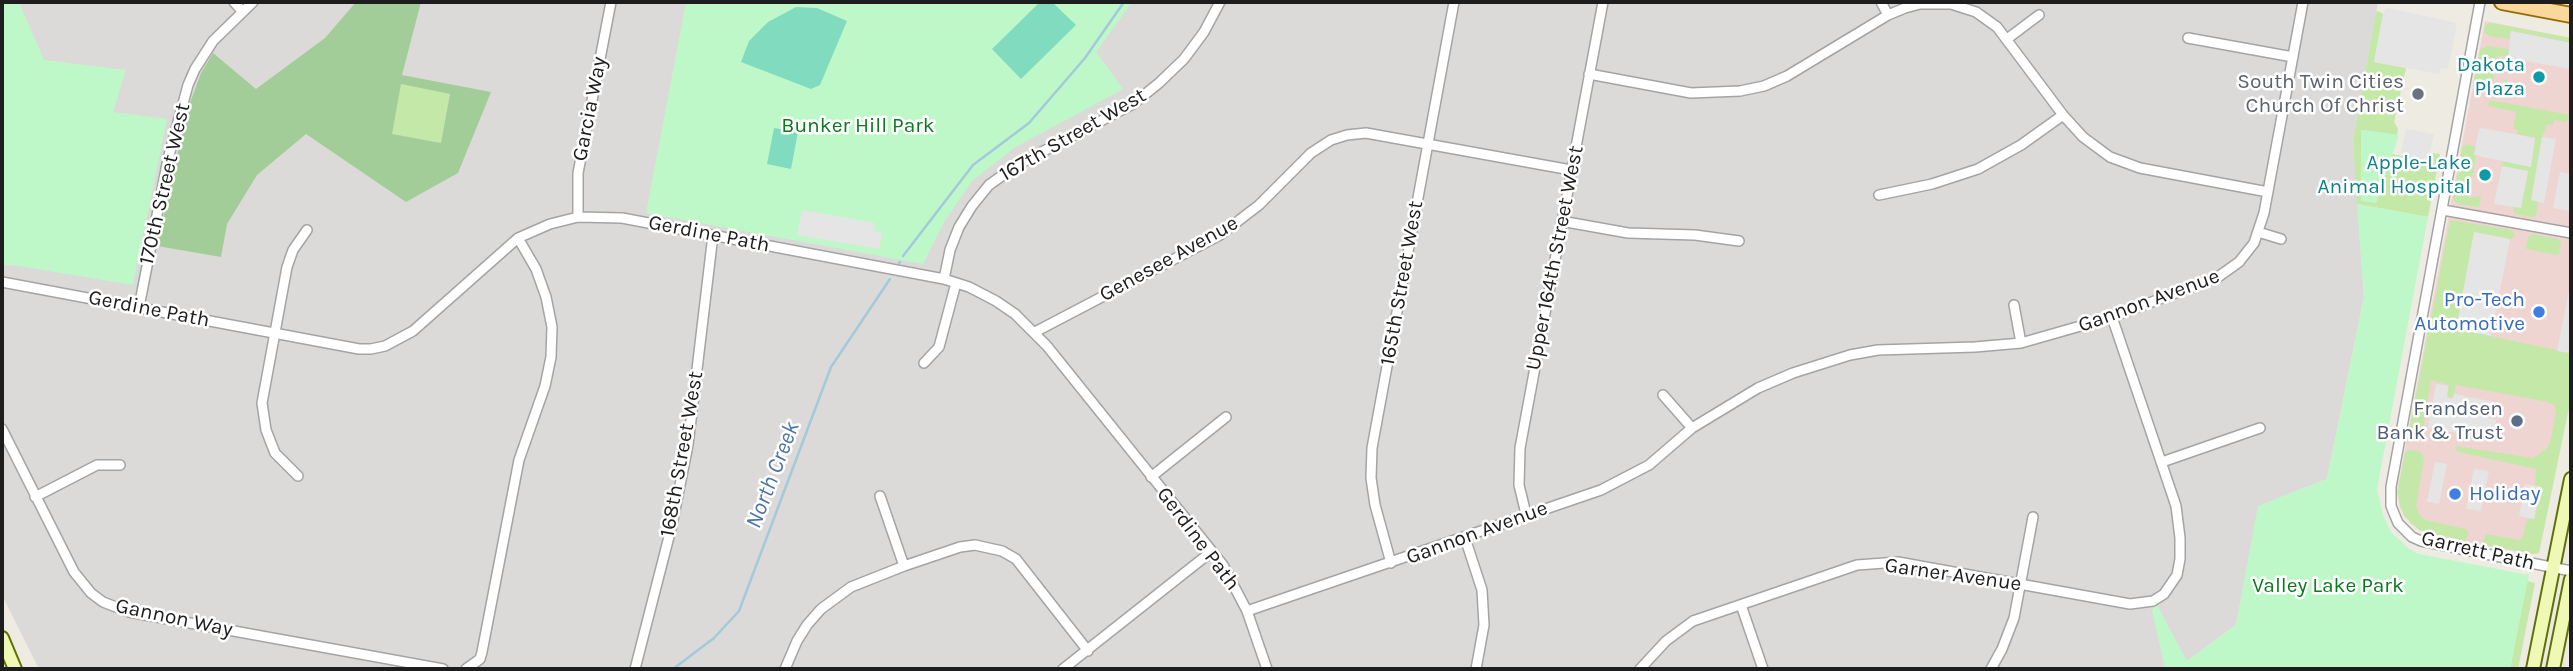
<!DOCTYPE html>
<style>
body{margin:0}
#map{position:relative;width:2573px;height:671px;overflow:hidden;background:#eeebe2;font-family:Karla,sans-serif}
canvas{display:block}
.frame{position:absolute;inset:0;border:4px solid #1d1d1d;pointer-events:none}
</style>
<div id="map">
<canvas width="2573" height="671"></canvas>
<div class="frame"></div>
</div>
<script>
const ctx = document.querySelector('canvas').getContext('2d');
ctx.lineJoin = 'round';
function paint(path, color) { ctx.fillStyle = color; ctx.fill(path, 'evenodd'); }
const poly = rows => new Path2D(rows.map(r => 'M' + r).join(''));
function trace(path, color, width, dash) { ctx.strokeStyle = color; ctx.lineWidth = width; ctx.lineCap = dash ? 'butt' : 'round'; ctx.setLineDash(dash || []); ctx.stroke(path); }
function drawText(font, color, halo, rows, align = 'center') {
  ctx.font = font + ' Karla,sans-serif'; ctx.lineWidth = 5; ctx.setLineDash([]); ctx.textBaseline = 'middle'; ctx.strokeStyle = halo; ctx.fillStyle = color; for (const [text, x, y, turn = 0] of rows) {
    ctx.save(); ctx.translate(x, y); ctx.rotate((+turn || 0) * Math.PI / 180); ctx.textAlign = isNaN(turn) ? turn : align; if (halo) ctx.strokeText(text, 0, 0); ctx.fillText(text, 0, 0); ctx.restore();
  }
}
paint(poly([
 [2,2,2378,2,2353,140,2364,297,2327,479,2259,506,2236,625,2187,661,2190,669,46,669,38,667,2,595]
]), '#dbdad9');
paint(poly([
 [2485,21,2571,38,2571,389,2539,553,2530,554,2432,536,2411,524,2400,508,2397,492]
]), '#efd5d1');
paint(poly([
 [2378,11,2383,14,2374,62,2406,68,2394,122,2398,129,2397,135,2361,130,2376,203,2392,154,2428,161,2433,153,2440,154,2428,217,2357,204,2353,140,2376,12],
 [2491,23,2571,38,2571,43,2511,31,2509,39,2489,36,2484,31,2485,25],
 [2488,46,2509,49,2508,57,2497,55,2492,84,2502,86,2504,80,2508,81,2506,91,2473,83,2480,50],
 [401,84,450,94,441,143,391,134],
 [2489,100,2571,115,2566,122,2554,120,2553,125,2547,124,2542,137,2532,200,2538,201,2538,204,2536,215,2533,217,2515,214,2513,210,2514,207,2521,208,2528,171,2502,166,2503,161,2531,167,2535,138,2517,134,2518,130,2513,129,2516,112,2488,106],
 [2466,144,2475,147,2474,155,2476,155,2471,184,2467,190,2468,196,2469,198,2481,196,2479,207,2458,204,2453,199,2462,148],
 [2450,220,2511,230,2515,235,2510,239,2474,232,2457,329,2570,353,2571,349,2571,398,2539,553,2535,554,2485,545,2483,542,2486,534,2520,540,2523,537,2527,519,2535,518,2541,487,2535,485,2536,469,2462,453,2457,451,2455,447,2456,446,2533,458,2546,449,2550,443,2556,412,2555,406,2549,402,2456,385,2453,397,2449,397,2447,395,2449,385,2431,380,2423,428,2416,432,2410,427],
 [2533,234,2558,239,2561,242,2559,254,2557,255,2526,249,2528,237],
 [2408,450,2419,451,2424,458,2416,506,2419,514,2425,520,2466,529,2469,533,2465,541,2419,530,2404,516,2399,502,2398,489,2405,453],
 [2527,581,2535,583,2518,669,2510,669]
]), '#c3e8a8');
paint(poly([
 [356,2,421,2,402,75,491,92,458,173,406,202,306,134,257,175,227,224,221,257,157,246,187,111,201,73,213,53,256,89,325,38],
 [401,84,450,94,441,143,392,134]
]), '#a3cd98');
paint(poly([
 [2,2,19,2,44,60,126,70,113,112,167,119,133,285,13,265,2,265],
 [686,2,1132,2,1096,52,1123,89,1014,148,972,181,944,222,923,264,646,213],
 [2361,130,2399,135,2376,203,2361,201],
 [2357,204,2428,217,2377,489,2383,515,2391,532,2409,549,2419,554,2529,575,2510,669,2165,669,2152,610,2157,605,2187,661,2236,625,2258,506,2327,479,2364,297]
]), '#bff8c8');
paint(poly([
 [1040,2,1052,2,1076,25,1021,79,992,49],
 [796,7,817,8,847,21,820,85,811,89,741,62,749,41,768,22],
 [774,128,798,132,791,169,767,164]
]), '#81dcbf');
paint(poly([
 [2388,8,2457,23,2448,69,2441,68,2439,74,2374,62,2384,10],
 [2511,31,2571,43,2571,69,2508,58],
 [2482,128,2535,138,2531,167,2474,155,2479,129],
 [2406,129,2434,134,2428,161,2400,155],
 [2542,137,2556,139,2544,203,2531,200],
 [2502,166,2528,171,2521,208,2494,204],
 [2560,172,2571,174,2571,211,2553,208],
 [802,210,875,223,874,231,882,233,879,249,797,235],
 [2474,232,2510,239,2491,336,2456,329],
 [2571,281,2571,349,2570,353,2557,351],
 [2436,384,2448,386,2447,398,2452,399,2455,394,2499,403,2498,410,2491,409,2489,418,2496,420,2493,438,2428,428],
 [2435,462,2447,464,2439,504,2427,502],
 [2474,469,2489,471,2481,511,2466,509],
 [2525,484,2541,487,2534,519,2519,516]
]), '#e5e5e5');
trace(poly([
 [903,256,973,165,1029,123,1085,58,1124,2],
 [899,263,900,262],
 [673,669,714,638,739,611,831,367,890,279]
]), '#a3cadb', 2.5);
const street = poly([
 [234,2,242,11],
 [1881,2,1888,15],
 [2480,2,2391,487,2391,506,2398,523,2412,537,2421,541,2571,571],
 [2188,38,2293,57],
 [2007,39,2039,15],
 [1589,74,1691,93,1740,91,1764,86,1787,76,1888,15,1905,8,1920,4,1951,4,1976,12,1997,27,2063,115,2083,137,2110,157,2140,168,2268,192],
 [1879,195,1932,184,1978,169,2021,145,2063,115],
 [2443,210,2571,233],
 [578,217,578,173,611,2],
 [1561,221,1628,233,1695,235,1739,241],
 [2258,232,2281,239],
 [944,279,950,250,959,227,972,206,989,185,1017,165,1133,104,1159,83,1184,59,1204,32,1220,2],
 [2,282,359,349,371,349,385,346,413,331,518,238,550,224,578,217,622,218,944,279,969,287,996,301,1015,314,1047,346,1223,565,1247,611,1267,669],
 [2014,305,2021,343],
 [139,307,168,159,188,85,195,69,213,41,253,2],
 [1035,332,1220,235,1259,205,1311,153,1331,140,1347,135,1366,133,1571,170],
 [924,363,939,347,956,283],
 [1663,395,1692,428],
 [2,429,74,572,91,593,103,602,129,612,443,669],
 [2162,462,2260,428],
 [298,476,275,453,266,430,262,403,287,267,293,250,307,230],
 [1151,477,1226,417],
 [880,496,904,566],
 [35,497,97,465,120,465],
 [1526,514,1519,485,1520,448,1603,2],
 [1465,538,1482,590,1484,625,1476,669],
 [1391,563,1375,505,1371,478,1372,448,1454,2],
 [1741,605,1763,669],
 [1247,611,1601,490,1649,465,1692,428,1758,388,1793,373,1850,355,1878,350,1975,347,2021,343,2112,317,2218,277,2239,262,2254,243,2264,213,2303,2],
 [466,669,480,659,482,652,519,460,545,386,551,357,552,327,546,297,536,269,518,238],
 [635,669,672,525,688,445,713,235],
 [785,669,797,641,807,625,821,609,851,587,904,566,960,547,975,545,1002,551,1016,559,1088,651],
 [1063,669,1211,552],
 [1640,669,1666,641,1693,621,1857,565,1898,562,2130,604,2153,601,2164,594,2177,575,2180,559,2180,538,2176,506,2112,317],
 [1991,669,2002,649,2014,618,2033,517]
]);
const secondary = poly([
 [2,638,15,669],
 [2533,669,2571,479],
 [2553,669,2571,579]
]);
const primary = poly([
 [2502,2,2571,15]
]);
trace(street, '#a4a4a4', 12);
trace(secondary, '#5e7106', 16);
trace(primary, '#936d03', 18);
trace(street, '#fff', 9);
trace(secondary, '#f0f8b6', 12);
trace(primary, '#fad89b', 14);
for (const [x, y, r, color] of [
 [2539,77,7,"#0f9aa8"],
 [2418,94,7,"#6b7280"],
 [2485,175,7,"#0f9aa8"],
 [2539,312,7,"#3f7fe0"],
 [2517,421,7,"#5c6f8a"],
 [2455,494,7,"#3f7fe0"]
]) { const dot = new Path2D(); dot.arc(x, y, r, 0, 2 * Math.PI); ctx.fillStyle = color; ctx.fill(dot); trace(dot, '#fff', 2.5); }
drawText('21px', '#0d838f', '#fff', [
 ["Dakota",2525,65],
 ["Plaza",2525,89],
 ["Apple-Lake",2471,163],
 ["Animal Hospital",2471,187]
], 'right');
drawText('21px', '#5b616d', '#fff', [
 ["South Twin Cities",2404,82],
 ["Church Of Christ",2404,106]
], 'right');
drawText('21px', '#1d1d1d', '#fff', [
 ["Garcia Way",590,109,-79],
 ["167th Street West",1073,135,-30],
 ["170th Street West",165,184,-77],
 ["Gerdine Path",709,234,11],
 ["Upper 164th Street West",1555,258,-79],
 ["Genesee Avenue",1169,259,-29],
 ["165th Street West",1402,283,-80],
 ["Gannon Avenue",2149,301,-20],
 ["Gerdine Path",149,309,11],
 ["168th Street West",682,454,-80],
 ["Gannon Avenue",1477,533,-20],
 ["Gerdine Path",1198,539,53],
 ["Garrett Path",2478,551,13],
 ["Garner Avenue",1953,575,8],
 ["Gannon Way",174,618,12]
]);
drawText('21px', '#0d781d', '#fff', [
 ["Bunker Hill Park",858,126],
 ["Valley Lake Park",2328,586]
]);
drawText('21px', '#366cbe', '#fff', [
 ["Pro-Tech",2525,300],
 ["Automotive",2525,324],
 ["Holiday",2469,494,"left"]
], 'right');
drawText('21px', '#4e5e75', '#fff', [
 ["Frandsen",2503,409],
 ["Bank & Trust",2503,433]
], 'right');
drawText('italic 23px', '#4b74aa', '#fff', [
 ["North Creek",773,475,-69]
]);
</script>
